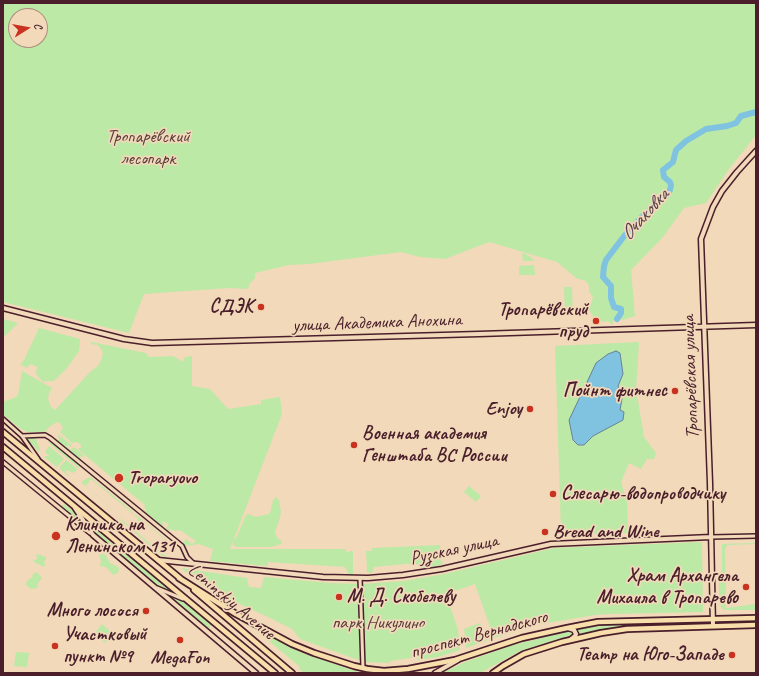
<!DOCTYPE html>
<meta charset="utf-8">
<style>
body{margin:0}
#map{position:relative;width:759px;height:676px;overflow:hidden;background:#f1d9b9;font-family:Caveat,sans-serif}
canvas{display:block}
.frame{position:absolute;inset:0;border:4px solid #4a1f2b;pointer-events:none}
.north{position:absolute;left:8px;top:8px;width:40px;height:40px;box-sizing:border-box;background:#f1d9b9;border:1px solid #ae8f80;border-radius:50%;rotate:79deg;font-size:11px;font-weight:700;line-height:16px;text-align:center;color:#4a1f2b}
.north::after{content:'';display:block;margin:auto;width:14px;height:18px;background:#c8321e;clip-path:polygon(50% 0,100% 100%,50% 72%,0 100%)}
</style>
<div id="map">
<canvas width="759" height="676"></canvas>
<div class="frame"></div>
<div class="north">С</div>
</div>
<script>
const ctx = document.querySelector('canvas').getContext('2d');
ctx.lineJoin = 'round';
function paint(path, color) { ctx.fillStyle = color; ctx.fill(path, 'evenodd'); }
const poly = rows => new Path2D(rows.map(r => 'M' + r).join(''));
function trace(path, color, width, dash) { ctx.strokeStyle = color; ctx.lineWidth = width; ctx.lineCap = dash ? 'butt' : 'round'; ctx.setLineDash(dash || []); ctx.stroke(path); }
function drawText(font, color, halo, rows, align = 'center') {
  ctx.font = font + ' Caveat,sans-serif'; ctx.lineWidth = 3.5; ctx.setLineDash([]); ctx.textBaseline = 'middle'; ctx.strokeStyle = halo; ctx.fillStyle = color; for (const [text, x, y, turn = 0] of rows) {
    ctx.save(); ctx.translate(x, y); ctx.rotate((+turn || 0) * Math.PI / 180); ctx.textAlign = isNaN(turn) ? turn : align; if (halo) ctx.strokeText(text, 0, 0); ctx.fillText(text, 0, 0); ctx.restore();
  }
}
paint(poly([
 [3,3,756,3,756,135,729,169,706,203,684,208,663,237,631,270,635,316,623,320,619,318,614,320,612,325,608,321,601,322,592,315,589,310,593,297,589,291,589,286,586,281,576,278,557,262,489,242,445,259,420,257,401,252,309,264,289,265,255,273,255,278,250,283,248,289,229,288,144,294,129,333,3,302],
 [16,16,40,16,40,40,16,40],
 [524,253,532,258,534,261,523,261,522,254],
 [534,265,535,275,519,275,519,266],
 [564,287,572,287,573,316,565,316],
 [3,319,18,323,5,336,3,334],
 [39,328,80,339,79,351,67,368,54,381,46,381,43,382,36,374,37,367,31,364,26,368,24,366,20,365,24,360],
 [91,342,146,353,149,357,173,356,183,362,185,357,192,356,192,386,210,389,228,409,261,404,261,400,280,397,282,414,230,549,346,549,346,552,353,551,353,575,349,575,345,567,268,562,267,566,210,561,213,549,199,544,185,546,183,543,186,539,192,544,196,541,180,530,175,531,170,529,169,531,166,528,169,525,163,521,162,524,165,525,162,526,144,511,147,510,144,507,145,505,80,451,78,448,81,448,81,445,77,442,72,443,60,432,63,428,60,423,57,422,49,427,45,432,27,432,18,427,3,414,3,402,14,398,18,395,22,371,52,388,49,393,48,399,51,407,55,410,91,371,98,366,102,358,103,353,101,349,98,345,91,344],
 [639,342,636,389,644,437,656,453,654,459,647,459,641,469,629,463,621,482,627,502,628,533,575,534,575,531,561,531,555,346],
 [59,435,72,445,71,447,67,444,67,447,71,450,74,447,84,456,83,457,79,456,81,459,80,460,56,439,60,440,58,436],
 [35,437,40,449,39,452,27,439,27,438],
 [49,440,80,465,79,468,49,443],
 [49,446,64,459,57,467,44,457,45,456,49,456,45,452],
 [66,460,77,469,74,473,66,470,66,473,69,475,68,476,59,468],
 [85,469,135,510,134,511,85,470],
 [90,477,133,512,131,515,131,512,91,479,86,486,172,559,81,482],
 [469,486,481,496,476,502,464,492],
 [276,497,279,500,281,512,279,521,275,531,276,536,282,542,281,544,271,547,237,547,233,545,233,541,237,536,246,515,248,514,256,517,269,514,270,513,273,500],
 [64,504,73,511,82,523,81,523,61,507],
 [135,514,168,541,166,544,165,543,167,541,144,522,142,524,137,520,138,518,135,515,133,517],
 [119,519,122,520,170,560,165,558],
 [87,523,171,591,171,592,151,581,95,535,86,524],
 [702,542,703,612,611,614,595,615,535,625,494,638,475,584,446,594,458,630,460,650,438,657,418,660,417,657,390,661,390,663,364,662,300,639,292,629,268,617,227,598,218,597,181,568,247,578,249,587,261,588,264,577,330,583,363,584,404,581,444,574,554,548],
 [756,543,756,544,727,545,725,550,726,608,756,604,756,610,724,610,719,604,719,575,722,570,722,544],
 [440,545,441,561,443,564,432,567,421,568,415,563,374,567,372,573,367,572,366,551,372,551,372,548],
 [37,554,46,557,46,560,44,561,45,565,44,567,34,562,34,560,38,559,36,556],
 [102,554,105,554,110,563,118,567,119,569,118,573,113,575,106,567,100,566,101,561,99,555],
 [37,572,42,578,38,583,37,588,31,589,26,585,26,583,29,579,32,578,33,574],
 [162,591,183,601,211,625,207,630],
 [480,623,488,640,466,648,464,629],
 [653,623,650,625,617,627,578,634,577,629,601,626],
 [102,624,113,634,105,643,94,634],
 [251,626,302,653,361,673,304,673,299,669,300,667],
 [570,631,572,633,571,635,520,651,480,673,442,673,465,662,513,645],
 [16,652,29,653,27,667,14,666]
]), '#bde9a6');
const water = poly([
 [616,351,620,353,623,374,618,386,622,399,620,410,624,412,623,420,593,436,584,445,578,445,573,440,569,420,596,363,608,354,616,351]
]);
paint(water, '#80c3e1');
trace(water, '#6a8198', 1);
trace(poly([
 [617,319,621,313,621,309,614,307,611,298,611,286,603,277,604,266,606,260,625,235,642,217,667,195,670,190,671,185,670,182,664,177,663,170,673,162,676,150,686,141,706,129,727,126,736,123,741,116,756,112]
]), '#80c3e1', 6);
const street = poly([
 [3,419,22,436,38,459],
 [22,436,45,435,50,438,182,546,187,557,193,563],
 [3,462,90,533],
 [711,537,756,536],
 [360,578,363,668],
 [157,588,183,599]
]);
const secondary = poly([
 [3,308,124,339,152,343,479,334,756,325],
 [75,508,93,535,256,673],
 [158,560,323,577,368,578,403,575,442,569,551,544,711,537],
 [713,626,710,483,701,239,713,207,722,191,737,172,756,151],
 [568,628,574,630,576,634,575,636,570,640],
 [435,673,458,660]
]);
const primary = poly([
 [3,432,181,579],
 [3,447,275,673],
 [179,578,236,614,292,644,314,653,354,666,367,669,384,671,408,669,455,660,522,638,567,628,598,622,756,618],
 [194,590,292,673],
 [493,673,503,666,524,654,562,642,601,633,627,629,756,625]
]);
trace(street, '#4a1f2b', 6);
trace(secondary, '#4a1f2b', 7);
trace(primary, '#4a1f2b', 8);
trace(street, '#f1d9b9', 3);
trace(secondary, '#f1d9b9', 4);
trace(primary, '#f8deab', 4.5);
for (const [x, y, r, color] of [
 [261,307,4,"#c8321e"],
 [596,321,4,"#c8321e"],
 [675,391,4,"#c8321e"],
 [530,409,4,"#c8321e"],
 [354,445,4,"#c8321e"],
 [119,478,5,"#c8321e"],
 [553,494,4,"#c8321e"],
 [545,532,4,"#c8321e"],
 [56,536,5,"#c8321e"],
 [746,587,4,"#c8321e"],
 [339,597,4,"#c8321e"],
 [146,611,4,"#c8321e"],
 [180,640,4,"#c8321e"],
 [55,646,4,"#c8321e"],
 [732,655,4,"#c8321e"]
]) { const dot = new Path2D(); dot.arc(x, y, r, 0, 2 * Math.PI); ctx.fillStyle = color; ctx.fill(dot); trace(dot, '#f1d9b9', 1.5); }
drawText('19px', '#5b3d3d', '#f1d9b9', [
 ["Тропарёвский",148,137],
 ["лесопарк",148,159],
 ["парк Никулино",378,623]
]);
drawText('bold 19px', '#4a1f2b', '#f1d9b9', [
 ["СДЭК",253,307],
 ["Тропарёвский",588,310],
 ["пруд",588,332],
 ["Пойнт фитнес",667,391],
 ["Enjoy",522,409],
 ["Военная академия",362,434,"left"],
 ["Генштаба ВС России",362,456,"left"],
 ["Troparyovo",128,478,"left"],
 ["Слесарю-водопроводчику",561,494,"left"],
 ["Клиника на",65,525,"left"],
 ["Ленинском 131",65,547,"left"],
 ["Bread and Wine",553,532,"left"],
 ["Храм Архангела",738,576],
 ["Михаила в Тропарево",738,598],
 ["М. Д. Скобелеву",347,597,"left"],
 ["Много лосося",138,611],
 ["Участковый",63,635,"left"],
 ["пункт №9",63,657,"left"],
 ["Театр на Юго-Западе",724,655],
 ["MegaFon",180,658,"center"]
], 'right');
drawText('19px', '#4a1f2b', '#f1d9b9', [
 ["улица Академика Анохина",377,323,-2],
 ["Тропарёвская улица",691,377,-92],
 ["Рузская улица",454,550,-12],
 ["Leninskiy Avenue",231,602,40],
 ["проспект Вернадского",479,635,-15]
]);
drawText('italic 20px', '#55404f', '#f1d9b9', [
 ["Очаковка",645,215,-48]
]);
</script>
